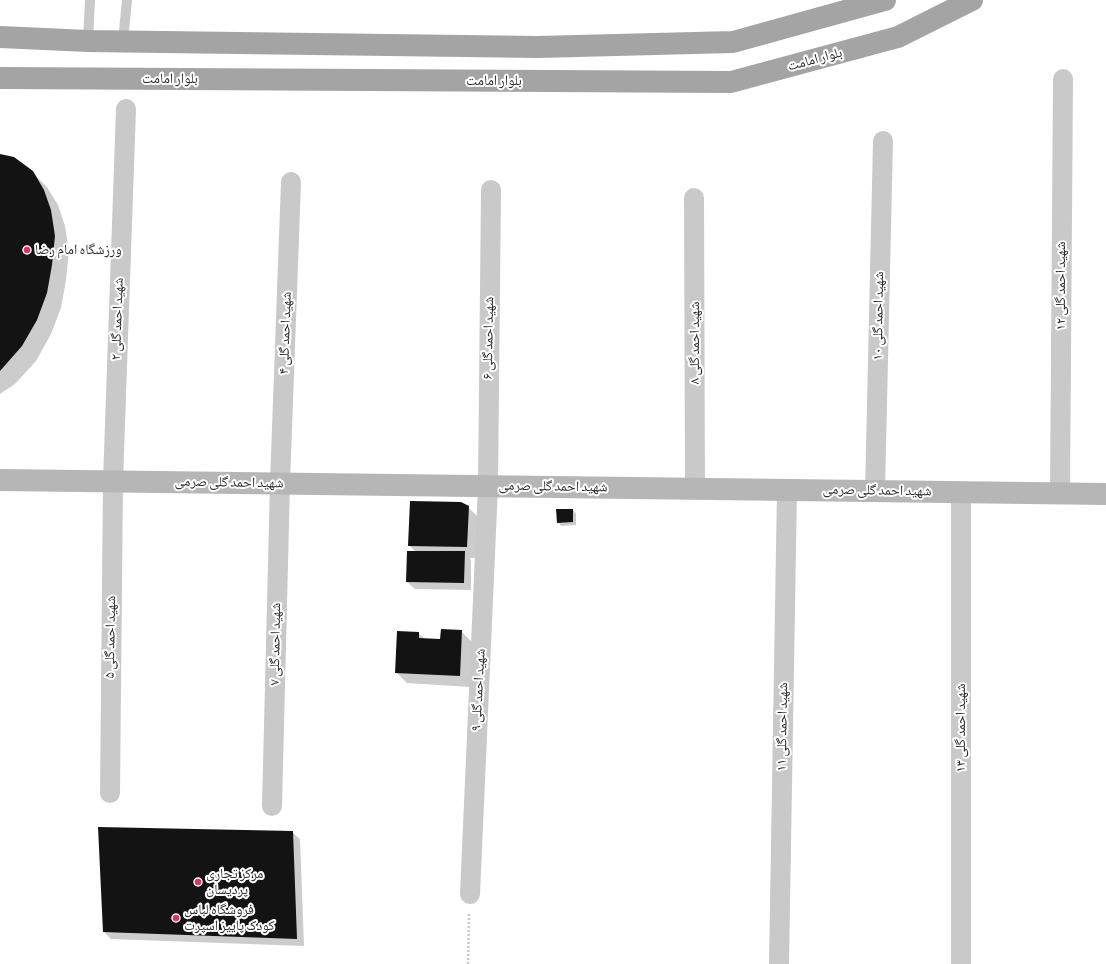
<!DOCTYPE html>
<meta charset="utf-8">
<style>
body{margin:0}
canvas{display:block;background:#fff}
</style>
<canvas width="1106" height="964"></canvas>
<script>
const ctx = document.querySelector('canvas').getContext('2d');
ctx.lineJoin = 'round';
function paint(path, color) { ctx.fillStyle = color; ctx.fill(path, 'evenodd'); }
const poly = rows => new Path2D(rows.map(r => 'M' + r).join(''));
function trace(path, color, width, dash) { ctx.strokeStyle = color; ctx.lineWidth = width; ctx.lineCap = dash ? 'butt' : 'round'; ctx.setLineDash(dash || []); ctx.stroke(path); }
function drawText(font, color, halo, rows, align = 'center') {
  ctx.font = font + ' "Sofia Sans Condensed","Noto Naskh Arabic",sans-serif'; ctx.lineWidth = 4; ctx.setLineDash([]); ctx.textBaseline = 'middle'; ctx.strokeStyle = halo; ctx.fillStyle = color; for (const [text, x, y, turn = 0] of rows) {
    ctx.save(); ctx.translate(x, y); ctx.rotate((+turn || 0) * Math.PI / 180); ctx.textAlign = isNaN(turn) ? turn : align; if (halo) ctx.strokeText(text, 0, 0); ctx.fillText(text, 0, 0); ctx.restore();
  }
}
paint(poly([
 [0,155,32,172,47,187,58,205,65,226,69,251,66,280,61,308,51,334,36,361,15,384,0,394],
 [468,507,479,518,478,558,470,558,471,560,471,590,415,589,407,582,416,552,409,545],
 [573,510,576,513,576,525,561,526,558,522],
 [461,631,472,642,470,687,407,683,396,672,418,633,425,639,441,640],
 [292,832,300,839,304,946,111,939,104,932]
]), '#0003');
paint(poly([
 [0,154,14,157,33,171,44,190,51,210,55,236,52,265,47,293,37,320,22,346,0,371],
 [410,501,461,502,469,506,467,547,408,546],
 [556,509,573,509,573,522,557,523],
 [407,551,465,551,464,583,406,582],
 [441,629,462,630,460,676,395,673,397,631,419,632,419,638,440,639],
 [98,827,293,831,297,939,103,932]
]), '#131313');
trace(poly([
 [468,964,469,913]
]), '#c9c9c9', 2.5, [2, 2]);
trace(poly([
 [88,41,90,0],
 [123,41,127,0]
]), '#c9c9c9', 10);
trace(poly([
 [694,198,695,488],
 [875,491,883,141],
 [961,492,961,964],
 [1060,493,1063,79],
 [110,793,113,481,126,109],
 [272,806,280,483,291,182],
 [470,894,488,486,491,190],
 [779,964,787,489]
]), '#c9c9c9', 20);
trace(poly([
 [0,480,1106,494]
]), '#b6b6b6', 22);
trace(poly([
 [0,37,88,41,538,47,733,42,885,0],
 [0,78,731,82,898,37,972,0]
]), '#a4a4a4', 22);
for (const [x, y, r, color] of [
 [27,250,4,"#e22f5b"],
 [198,882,4,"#e22f5b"],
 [176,918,4,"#e22f5b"]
]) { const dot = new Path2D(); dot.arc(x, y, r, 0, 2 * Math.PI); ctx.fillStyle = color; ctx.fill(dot); trace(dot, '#fff', 1.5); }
drawText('14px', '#2c2c2c', '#fff', [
 ["بلوار امامت",815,60,-15],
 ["بلوار امامت",170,79],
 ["بلوار امامت",494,81],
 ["شهید احمد گلی ۱۲",1061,286,-90],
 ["شهید احمد گلی ۱۰",879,316,-89],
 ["شهید احمد گلی ۲",118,319,-88],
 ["شهید احمد گلی ۴",286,333,-88],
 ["شهید احمد گلی ۶",489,338,-89],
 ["شهید احمد گلی ۸",695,343,-90],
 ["شهید احمد گلی صرمی",229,483,1],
 ["شهید احمد گلی صرمی",553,487,1],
 ["شهید احمد گلی صرمی",877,491,1],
 ["شهید احمد گلی ۵",111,637,-89],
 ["شهید احمد گلی ۷",276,644,-89],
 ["شهید احمد گلی ۹",479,690,-87],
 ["شهید احمد گلی ۱۱",783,727,-89],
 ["شهید احمد گلی ۱۳",961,728,-90]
]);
drawText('14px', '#2c2c2c', '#fff', [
 ["ورزشگاه امام رضا",35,250],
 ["مرکز تجاری",206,874],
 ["پردیسان",206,890],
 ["فروشگاه لباس",184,910],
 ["کودک پاییز اسپرت",184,926]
], 'left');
</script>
